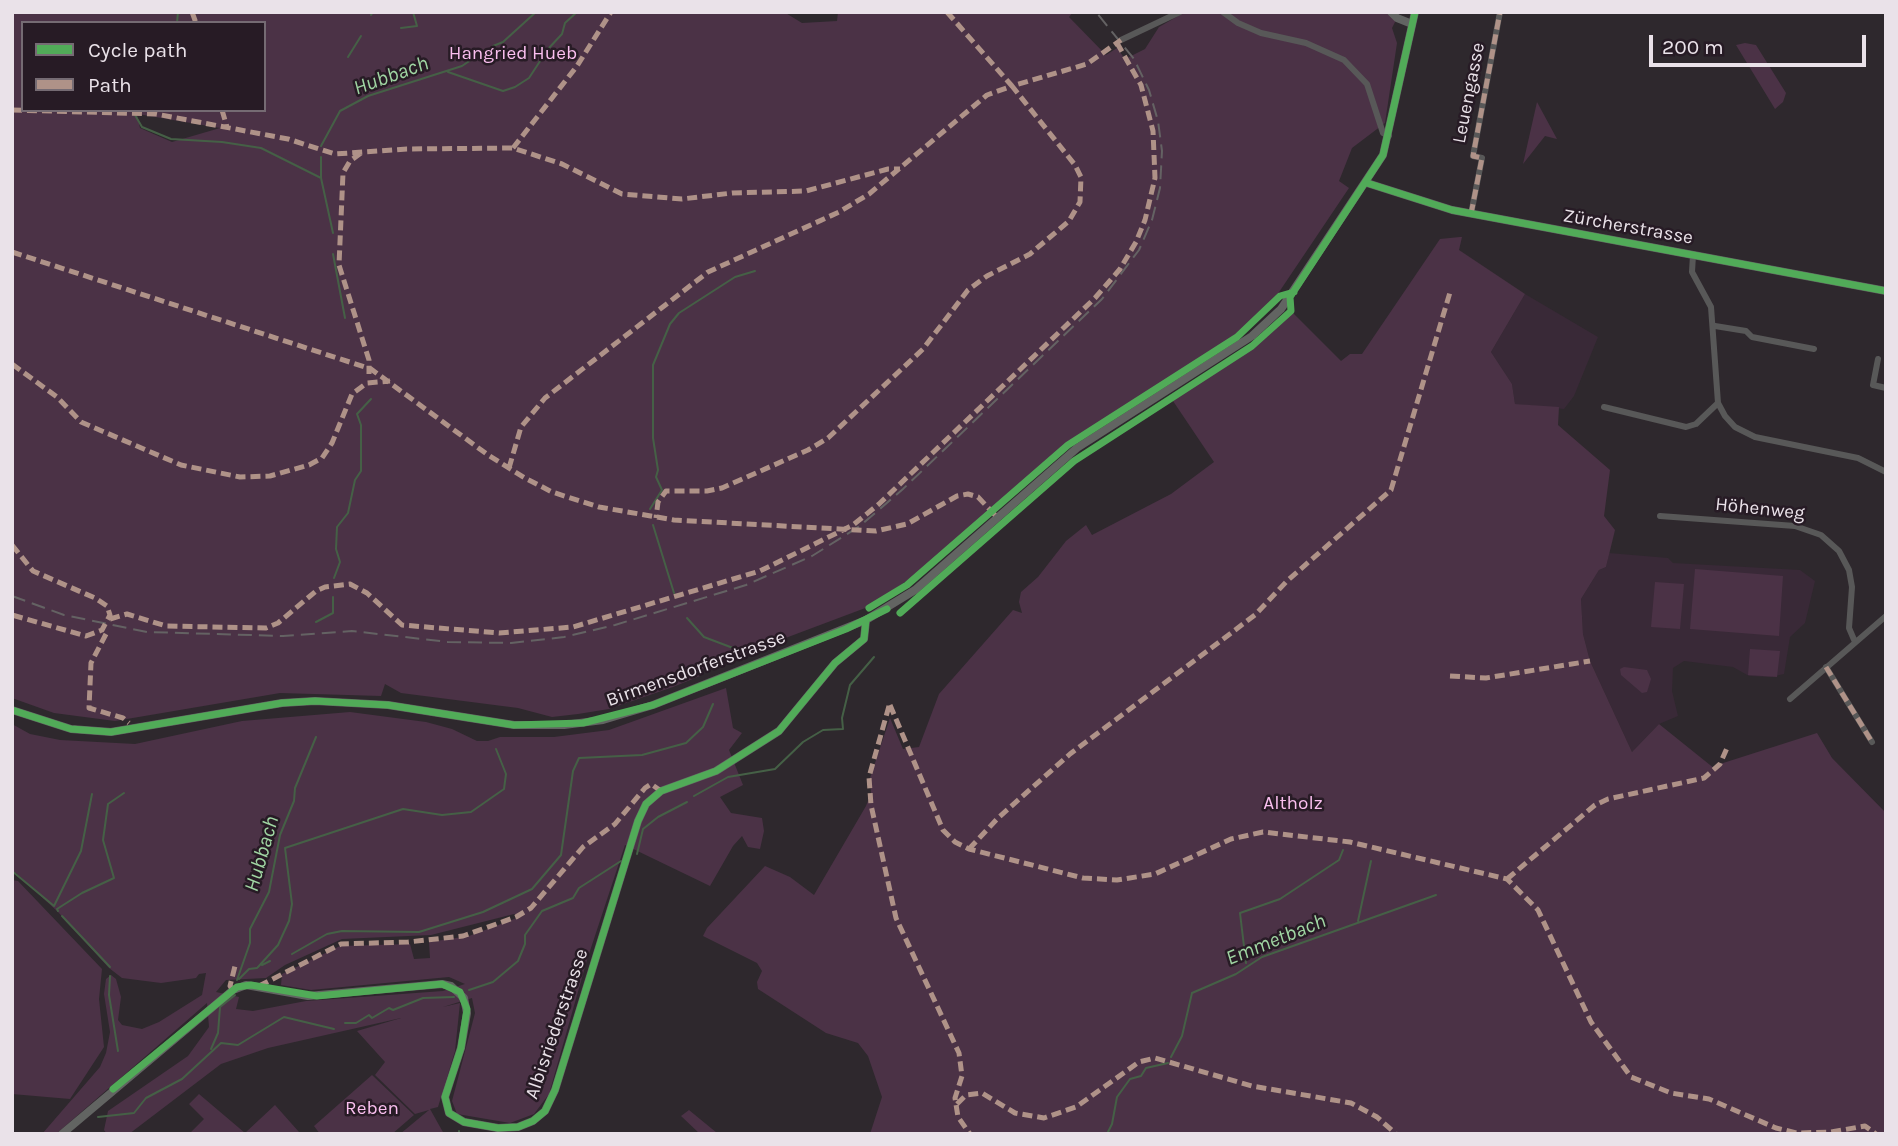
<!DOCTYPE html>
<meta charset="utf-8">
<style>
body{margin:0}
#map{position:relative;width:1898px;height:1146px;overflow:hidden;background:#2e282d;font-family:Karla,sans-serif}
canvas{display:block}
.frame{position:absolute;inset:0;border:14px solid #eae2e9;pointer-events:none}
.legend{position:absolute;left:21px;top:21px;width:245px;height:91px;box-sizing:border-box;background:#271b25;border:2px solid #756b73;margin:0;padding:9px 12px;list-style:none;font-size:21px;color:#eae2e9}
.legend li{display:flex;align-items:center;gap:14px;height:35px}
.legend b{width:35px;border:2px solid #756b73}
.scale{position:absolute;left:1649px;top:35px;width:217px;height:32px;box-sizing:border-box;border:4px solid #eae2e9;border-top:0;padding-left:9px;font-size:21px;line-height:24px;white-space:nowrap;color:#eae2e9;-webkit-text-stroke:5px #271b25;paint-order:stroke}
</style>
<div id="map">
<canvas width="1898" height="1146"></canvas>
<div class="frame"></div>
<ul class="legend">
<li><b style="height:9px;background:#51ab58"></b>Cycle path</li>
<li><b style="height:9px;background:#af9288"></b>Path</li>
</ul>
<div class="scale">200 m</div>
</div>
<script>
const ctx = document.querySelector('canvas').getContext('2d');
ctx.lineJoin = 'round';
function paint(path, color) { ctx.fillStyle = color; ctx.fill(path, 'evenodd'); }
const poly = rows => new Path2D(rows.map(r => 'M' + r).join(''));
function trace(path, color, width, dash) { ctx.strokeStyle = color; ctx.lineWidth = width; ctx.lineCap = dash ? 'butt' : 'round'; ctx.setLineDash(dash || []); ctx.stroke(path); }
function drawText(font, color, halo, rows, align = 'center') {
  ctx.font = font + ' Karla,sans-serif'; ctx.lineWidth = 5; ctx.setLineDash([]); ctx.textBaseline = 'middle'; ctx.strokeStyle = halo; ctx.fillStyle = color; for (const [text, x, y, turn = 0] of rows) {
    ctx.save(); ctx.translate(x, y); ctx.rotate((+turn || 0) * Math.PI / 180); ctx.textAlign = isNaN(turn) ? turn : align; if (halo) ctx.strokeText(text, 0, 0); ctx.fillText(text, 0, 0); ctx.restore();
  }
}
paint(poly([
 [1525,294,1598,337,1574,396,1564,409,1515,404,1512,384,1491,352],
 [1609,553,1668,558,1673,563,1800,570,1815,581,1805,623,1790,637,1784,674,1770,677,1749,676,1733,667,1684,661,1673,668,1672,691,1678,716,1659,724,1632,752,1590,661,1583,634,1581,599,1599,570,1606,567]
]), '#392937');
paint(poly([
 [12,12,784,12,802,23,837,21,838,12,1073,12,1069,17,1106,55,1117,48,1125,59,1145,49,1159,27,1185,12,1391,12,1397,18,1392,28,1397,43,1385,123,1352,148,1339,181,1349,188,1269,307,1236,336,1069,443,921,571,868,607,703,669,700,676,673,687,609,709,578,714,552,717,518,708,401,693,385,684,381,696,280,693,115,721,54,713,12,698],
 [23,23,264,23,264,110,23,110],
 [137,114,138,114,220,128,172,142,140,128],
 [1745,43,1756,45,1786,93,1783,102,1775,109,1736,45],
 [1537,102,1557,139,1545,136,1523,164],
 [1460,237,1462,237,1459,250,1525,294,1491,352,1512,384,1515,404,1559,407,1558,425,1610,470,1604,516,1615,530,1606,567,1599,570,1581,599,1583,634,1590,661,1632,752,1659,724,1715,769,1720,764,1817,733,1832,758,1886,813,1886,1134,870,1134,882,1097,868,1056,858,1043,826,1033,758,989,757,982,762,971,757,963,703,936,707,928,765,866,790,877,814,895,866,806,871,793,870,778,890,718,903,749,919,747,939,694,1013,610,1022,613,1019,602,1021,592,1038,577,1066,541,1086,525,1092,535,1171,494,1214,462,1171,398,1253,347,1292,312,1341,361,1350,354,1362,354,1440,239],
 [1695,569,1783,576,1779,636,1690,629],
 [1655,582,1684,584,1680,629,1651,627],
 [1750,649,1780,651,1777,677,1748,675],
 [1624,667,1647,670,1651,679,1647,692,1642,693,1621,675,1620,669],
 [726,688,733,728,742,733,729,750,743,785,720,797,731,813,762,818,764,831,760,849,748,847,742,836,733,846,710,886,625,845,587,960,549,1094,534,1114,510,1123,457,1114,452,1101,475,1013,472,998,443,1007,460,1003,455,1051,438,1107,430,1109,444,1134,400,1134,429,1110,415,1114,375,1075,385,1062,357,1031,401,1018,268,1048,221,1064,129,1134,107,1134,104,1130,108,1111,188,1056,209,1027,207,1003,56,1134,42,1134,100,1067,106,1053,110,1032,104,994,106,979,111,975,116,979,121,997,118,1020,122,1025,142,1029,159,1022,202,995,206,973,199,974,196,978,161,983,122,978,109,968,58,912,16,873,12,874,12,724,30,734,60,740,135,744,242,721,350,712,426,722,452,729,477,741,488,741,500,737,554,737,609,730],
 [514,914,522,916,469,936,429,942,430,958,414,959,410,944,340,946,282,974,281,985,311,990,449,977,465,984,443,991,306,1001,253,1011,236,1009,239,997,216,992,226,980,266,978,285,965,342,939,431,935],
 [12,880,18,881,102,969,99,999,104,1047,70,1099,12,1094],
 [372,1075,414,1115,392,1134,320,1134,314,1126],
 [199,1094,245,1133,275,1105,299,1132,189,1134,204,1119,189,1104],
 [689,1110,717,1133,719,1134,700,1134,681,1116]
]), '#4b3246');
trace(poly([
 [371,15,373,12],
 [177,23,178,12],
 [401,28,417,26,413,12],
 [493,46,503,42,536,12],
 [348,57,361,36],
 [448,72,503,91,515,87,529,78,548,49,562,34,565,23,577,12],
 [135,115,142,127,171,139,222,142,261,148,321,178],
 [321,146,340,111,368,96,462,66,487,49],
 [321,157,321,178,333,233],
 [333,254,345,318],
 [650,509,662,490,656,477,658,470,653,438,653,365,670,324,679,313,735,277,755,271],
 [653,525,674,593],
 [334,578,340,562,336,549,337,527,348,513,355,480,361,471,361,425,357,414,371,399],
 [687,618,704,637,733,648,731,655],
 [316,622,333,613,333,597],
 [694,796,728,777,775,769,803,742,823,730,843,729,842,718,850,685,874,657],
 [637,854,643,829,658,817,687,802],
 [12,871,54,906],
 [54,906,81,851,92,794],
 [58,911,57,909,82,893,114,878,103,840,108,804,124,793],
 [62,916,110,967],
 [1358,921,1371,861],
 [292,954,327,934,342,931,419,932,483,912,532,889,561,855,573,771,579,758,642,755,686,743,703,727,713,704],
 [1246,963,1240,913,1280,899,1339,860,1343,850],
 [262,965,270,961],
 [258,967,278,945,289,921,292,904,285,848,403,809,442,815,471,812,504,789,506,774,496,749],
 [110,976,109,995,118,1051],
 [239,979,249,969,257,968],
 [237,980,250,943,250,929,269,892,280,835,294,801,295,788,316,737],
 [469,990,493,982,518,961,525,944,525,935,542,911,573,898,579,888,621,861],
 [345,1023,356,1023,369,1015,372,1018,389,1008,393,1010,423,998,454,997],
 [211,1049,218,1033,220,1007,235,995],
 [1171,1057,1182,1036,1192,993,1236,974,1262,957,1436,895],
 [98,1117,134,1113,146,1098,182,1079,221,1043,238,1045,284,1017,334,1029],
 [459,1131,459,1134],
 [1107,1134,1112,1124,1117,1097,1130,1079,1141,1076,1146,1068,1168,1063]
]), '#456046', 2);
trace(poly([
 [1223,12,1238,23,1261,33,1306,43,1344,60,1367,84,1383,133,1389,136],
 [1121,40,1180,12],
 [1471,214,1482,158,1473,156,1500,12],
 [1693,255,1692,272,1711,307,1718,403,1725,416,1735,427,1755,437,1858,458,1886,472],
 [1715,326,1746,331,1752,337,1814,349],
 [1878,359,1873,385,1886,388],
 [1604,407,1686,427,1696,424,1718,403],
 [1660,516,1795,526,1821,535,1839,551,1849,570,1852,587,1849,628,1855,642],
 [1826,667,1872,742],
 [1790,699,1886,616]
]), '#585858', 6);
trace(poly([
 [1391,12,1397,18,1412,24],
 [1367,183,1452,210,1886,291],
 [12,710,71,729,111,732,282,703,315,701,388,705,514,725,564,725,603,720,653,705,866,620,915,590,1077,448,1252,336,1281,309,1383,155,1415,12],
 [62,1134,233,990,246,985,308,996,442,984,451,986,464,998,467,1013,461,1048,445,1097,449,1113,464,1122,498,1128,518,1127,533,1121,545,1111,555,1090,638,821,646,804,661,791,716,771,779,731,835,663,864,639,866,620]
]), '#626462', 8);
trace(poly([
 [12,596,64,615,147,632,283,636,352,631,448,642,511,643,564,637,615,625,746,585,812,556,860,526,903,489,1102,299,1139,250,1152,220,1160,188,1162,151,1158,121,1149,90,1134,59,1096,12]
]), '#646263', 2, [14, 7]);
trace(poly([
 [192,12,196,23],
 [947,12,1012,86,1087,64,1121,40],
 [12,110,156,114,288,139,335,154,407,149,513,148,562,164,622,194,682,199,732,193,806,191,888,169,900,169],
 [222,110,227,127],
 [513,148,577,66,611,12],
 [361,153,350,161,343,173,339,265,369,360,369,374],
 [1471,214,1482,158,1473,156,1500,12],
 [12,252,371,369,488,455,525,478,552,492,599,507,674,520,876,531,907,524,957,496,968,494,978,497,995,515],
 [12,364,57,397,81,422,181,465,240,477,270,476,309,465,322,458,332,443,352,394,367,383,390,381],
 [509,468,521,427,545,398,708,272,839,212,869,194,987,95,1012,86,1075,165,1081,177,1080,202,1069,221,1030,254,987,276,968,290,923,349,828,438,808,450,722,488,707,491,666,491,658,502,656,518],
 [12,545,33,571,95,598,107,606,110,615,102,630,86,636,12,615],
 [110,619,127,614,166,626,266,628,278,623,316,591,325,587,350,584,367,593,402,625,499,633,573,627,760,571,853,525,879,504,1095,298,1120,269,1136,242,1145,220,1155,178,1153,131,1141,85,1117,43],
 [106,634,91,663,89,708,123,718,129,723],
 [1826,667,1872,742],
 [1450,676,1486,678,1590,661],
 [890,705,943,830,955,842,969,849,1083,878,1117,880,1155,874,1231,839,1263,832,1350,842,1507,879,1538,910,1591,1022,1631,1077,1671,1093,1709,1099,1776,1128,1797,1133,1831,1132,1865,1126,1876,1134],
 [889,706,869,777,871,805,896,918,959,1053,962,1076,955,1098,958,1117,970,1134],
 [969,849,998,818,1070,754,1255,615,1287,581,1391,490,1451,289],
 [1507,879,1595,805,1608,799,1704,778,1720,764,1727,748],
 [259,986,341,944,408,942,463,936,516,917,531,908,583,847,615,824,645,788,651,784,661,791],
 [233,990,230,986,236,962],
 [957,1104,966,1095,982,1093,1015,1113,1044,1118,1076,1107,1139,1062,1155,1058,1252,1086,1351,1103,1377,1117,1396,1134]
]), '#af9288', 5, [10, 5]);
trace(poly([
 [1367,183,1452,210,1886,291],
 [869,608,907,585,1068,445,1237,337,1280,296,1294,292],
 [900,613,1074,461,1252,346,1291,311,1290,297,1383,155,1415,12],
 [12,710,71,729,111,732,282,703,315,701,388,705,514,725,583,723,653,705,846,629,887,609],
 [113,1089,237,987,251,985,317,996,442,984,460,992,467,1009,461,1048,445,1097,449,1113,464,1122,498,1128,518,1127,533,1121,545,1111,555,1090,638,821,646,804,661,791,716,771,779,731,835,663,864,639,866,620]
]), '#51ab58', 7);
drawText('19px', '#fabfef', '#271b25', [
 ["Hangried Hueb",513,54],
 ["Altholz",1293,804],
 ["Reben",372,1109]
]);
drawText('19px', '#eae2e9', '#271b25', [
 ["Leuengasse",1469,93,-79],
 ["Zürcherstrasse",1628,227,10],
 ["Höhenweg",1760,509,6],
 ["Birmensdorferstrasse",696,669,-20],
 ["Albisriederstrasse",557,1024,-71]
]);
drawText('italic 21px', '#a0d6a3', '#271b25', [
 ["Hubbach",391,76,-20],
 ["Hubbach",262,854,-74],
 ["Emmetbach",1276,940,-22]
]);
</script>
